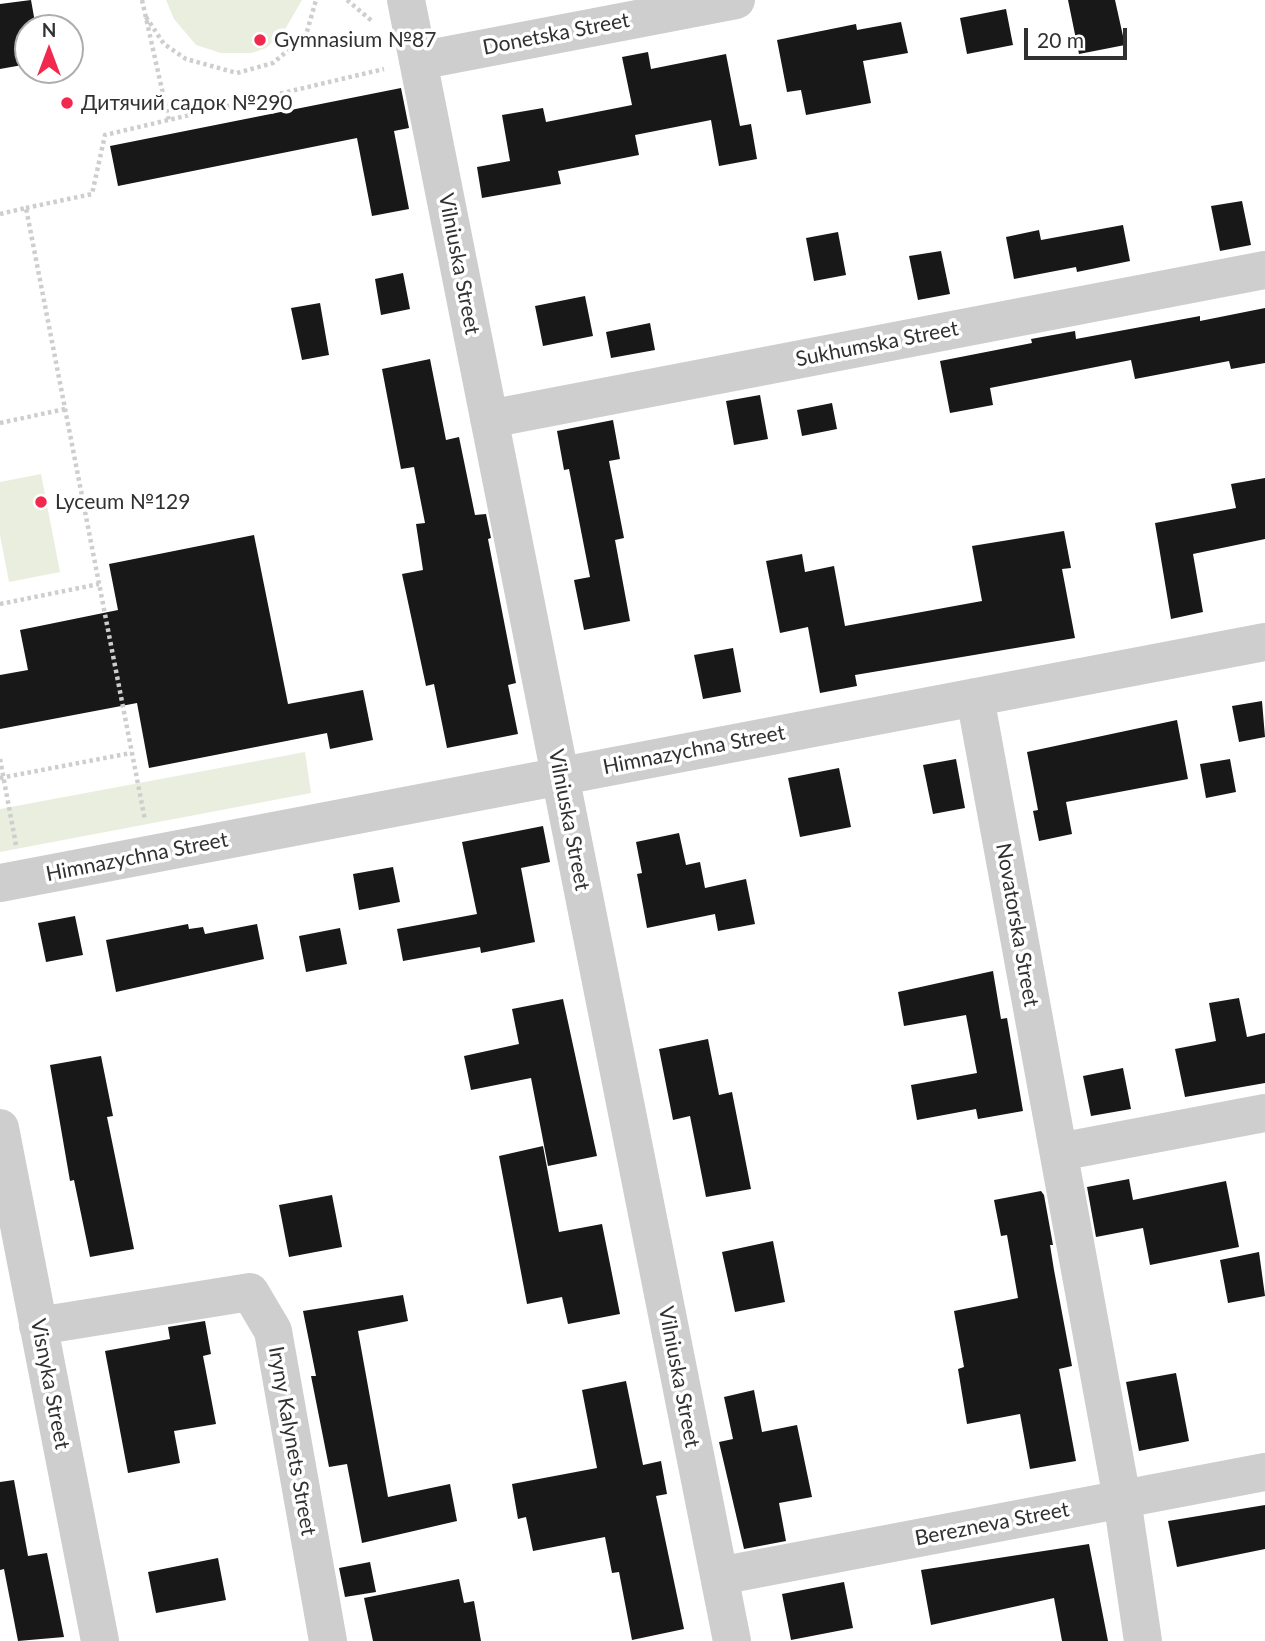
<!DOCTYPE html>
<meta charset="utf-8">
<style>
body{margin:0}
#map{position:relative;width:1265px;height:1641px;overflow:hidden;background:#fff;font-family:Lato,sans-serif}
canvas{display:block}
.north{position:absolute;left:14px;top:14px;width:70px;height:70px;box-sizing:border-box;background:#fff;border:2px solid #adadad;border-radius:50%;rotate:0deg;font-size:19px;font-weight:700;line-height:28px;text-align:center;color:#313131}
.north::after{content:'';display:block;margin:auto;width:24px;height:32px;background:#f3284e;clip-path:polygon(50% 0,100% 100%,50% 72%,0 100%)}
.scale{position:absolute;left:1024px;top:28px;width:103px;height:32px;box-sizing:border-box;border:4px solid #313131;border-top:0;padding-left:9px;font-size:21px;line-height:24px;white-space:nowrap;color:#313131;-webkit-text-stroke:5px #fff;paint-order:stroke}
</style>
<div id="map">
<canvas width="1265" height="1641"></canvas>
<div class="north">N</div>
<div class="scale">20 m</div>
</div>
<script>
const ctx = document.querySelector('canvas').getContext('2d');
ctx.lineJoin = 'round';
function paint(path, color) { ctx.fillStyle = color; ctx.fill(path, 'evenodd'); }
const poly = rows => new Path2D(rows.map(r => 'M' + r).join(''));
function trace(path, color, width, dash) { ctx.strokeStyle = color; ctx.lineWidth = width; ctx.lineCap = dash ? 'butt' : 'round'; ctx.setLineDash(dash || []); ctx.stroke(path); }
function drawText(font, color, halo, rows, align = 'center') {
  ctx.font = font + ' Lato,sans-serif'; ctx.lineWidth = 7; ctx.setLineDash([]); ctx.textBaseline = 'middle'; ctx.strokeStyle = halo; ctx.fillStyle = color; for (const [text, x, y, turn = 0] of rows) {
    ctx.save(); ctx.translate(x, y); ctx.rotate((+turn || 0) * Math.PI / 180); ctx.textAlign = isNaN(turn) ? turn : align; if (halo) ctx.strokeText(text, 0, 0); ctx.fillText(text, 0, 0); ctx.restore();
  }
}
paint(poly([
 [166,0,302,0,284,31,266,48,252,53,221,53,196,45,174,19],
 [41,474,60,572,9,582,0,535,0,482],
 [305,752,311,793,0,852,0,809]
]), '#e9eede');
paint(poly([
 [31,0,36,28,28,28,28,64,0,69,0,4],
 [1068,0,1115,0,1125,45,1079,54],
 [1006,9,1013,45,967,54,960,18],
 [901,22,908,53,863,61,871,103,806,115,801,90,787,92,777,40,856,24,857,30],
 [648,52,651,69,726,54,740,126,751,124,757,159,719,166,711,120,635,135,639,155,558,171,561,184,482,198,477,167,510,161,502,115,543,108,546,122,632,105,622,57],
 [401,88,409,128,394,131,409,209,372,216,357,138,118,186,110,146],
 [1242,201,1251,245,1220,251,1211,206],
 [1123,225,1130,261,1077,272,1076,267,1014,279,1006,237,1039,230,1041,240],
 [838,232,846,275,814,281,806,238],
 [941,251,950,294,918,300,909,256],
 [403,273,410,309,381,315,375,279],
 [585,296,593,336,543,346,535,306],
 [320,303,329,355,302,360,291,308],
 [1265,308,1265,363,1231,369,1229,361,1135,379,1131,360,990,388,993,405,950,413,940,361,1032,343,1031,339,1075,331,1076,339,1200,316,1200,321],
 [650,323,655,350,611,358,606,332],
 [430,359,446,440,459,437,475,515,486,514,491,538,488,539,516,683,508,685,518,734,447,748,434,684,426,686,402,574,423,570,416,524,425,523,414,467,401,469,382,369],
 [760,395,768,439,734,445,726,401],
 [832,403,837,429,802,436,797,410],
 [613,420,620,459,609,461,624,538,615,540,630,621,584,630,574,580,590,577,569,469,564,470,557,431],
 [1265,478,1265,539,1193,554,1203,612,1171,619,1155,523,1236,508,1231,484],
 [1064,531,1071,568,1062,569,1075,638,855,675,857,686,820,693,808,627,780,633,766,561,802,554,805,572,834,566,845,626,982,601,972,546],
 [254,535,288,704,363,690,373,740,330,749,327,733,149,768,137,703,0,729,0,675,28,670,20,630,118,610,109,564],
 [733,648,741,692,703,699,694,655],
 [1262,701,1265,737,1239,742,1232,706],
 [1177,720,1188,779,1066,802,1072,834,1039,841,1033,811,1038,810,1027,752],
 [956,759,965,808,933,814,923,765],
 [1230,759,1236,792,1206,798,1200,764],
 [839,768,851,827,800,837,788,778],
 [543,826,550,862,521,868,535,942,481,953,480,947,403,961,397,929,477,914,462,842],
 [679,833,686,865,700,862,705,888,746,879,755,924,718,931,715,914,647,928,637,874,642,873,636,842],
 [393,867,400,902,359,910,353,874],
 [75,916,83,955,46,962,38,923],
 [188,924,189,929,203,927,205,934,257,924,264,959,116,992,106,940],
 [340,928,347,964,306,972,299,936],
 [993,971,1001,1019,1007,1018,1023,1111,978,1119,976,1109,917,1120,911,1085,977,1073,966,1015,904,1026,898,992],
 [1239,998,1247,1037,1265,1033,1265,1083,1185,1097,1175,1049,1216,1041,1209,1003],
 [563,999,597,1156,548,1166,531,1078,471,1090,464,1056,519,1044,512,1009],
 [708,1039,719,1095,732,1092,751,1189,706,1197,690,1116,673,1120,659,1049],
 [101,1056,113,1116,107,1117,134,1249,90,1257,74,1180,70,1181,50,1065],
 [1123,1068,1131,1109,1091,1116,1083,1076],
 [543,1146,559,1232,602,1224,620,1314,568,1324,562,1297,527,1304,499,1156],
 [1129,1179,1133,1200,1226,1181,1239,1247,1150,1265,1143,1228,1096,1237,1087,1187],
 [1041,1191,1044,1195,1053,1245,1050,1245,1054,1270,1072,1366,1059,1369,1076,1461,1030,1469,1020,1414,967,1424,958,1369,964,1367,954,1311,1018,1298,1007,1235,1001,1236,994,1200],
 [332,1195,342,1247,289,1257,279,1205],
 [773,1241,785,1302,735,1312,722,1252],
 [1259,1252,1265,1296,1228,1303,1220,1260],
 [403,1295,408,1321,358,1331,388,1497,450,1484,457,1521,362,1543,347,1464,329,1467,311,1376,316,1376,303,1311],
 [205,1321,211,1354,203,1356,216,1424,174,1431,180,1463,128,1473,105,1351,170,1339,168,1327],
 [1176,1373,1189,1441,1139,1451,1126,1382],
 [626,1381,643,1465,661,1461,667,1494,656,1496,684,1629,632,1640,619,1572,612,1573,605,1537,533,1551,526,1517,518,1519,512,1484,597,1468,582,1390],
 [754,1390,762,1432,797,1425,812,1497,779,1503,786,1541,744,1549,719,1442,733,1439,724,1397],
 [14,1480,28,1556,47,1553,64,1637,18,1641,4,1569,0,1570,0,1482],
 [1265,1505,1265,1549,1177,1567,1168,1521],
 [1089,1544,1108,1641,1062,1641,1054,1598,931,1625,921,1570],
 [218,1558,226,1600,156,1613,148,1572],
 [370,1562,376,1592,345,1597,339,1568],
 [459,1579,464,1603,474,1601,481,1641,373,1641,364,1598],
 [844,1582,853,1628,791,1640,782,1594]
]), '#181818');
trace(poly([
 [142,0,169,121],
 [347,0,373,22],
 [146,17,164,44,186,59,237,73,273,63,306,35,316,0],
 [26,208,92,194,105,135,384,69],
 [0,214,26,208,145,820],
 [0,423,65,409],
 [0,604,99,584],
 [0,759,16,845],
 [0,778,131,753]
]), '#cecece', 4.5, [3.5, 3.5]);
trace(poly([
 [406,0,732,1641],
 [418,61,736,0],
 [489,419,1265,270],
 [975,697,1122,1499,1143,1641],
 [0,883,1265,642],
 [0,1128,100,1641],
 [1059,1152,1265,1113],
 [38,1326,250,1292,273,1331,328,1641],
 [719,1576,1265,1472]
]), '#cecece', 38);
for (const [x, y, r, color] of [
 [260,40,7,"#f3284e"],
 [67,103,7,"#f3284e"],
 [41,502,7,"#f3284e"]
]) { const dot = new Path2D(); dot.arc(x, y, r, 0, 2 * Math.PI); ctx.fillStyle = color; ctx.fill(dot); trace(dot, '#fff', 2.5); }
drawText('21px', '#313131', '#fff', [
 ["Donetska Street",556,34,-11],
 ["Vilniuska Street",459,264,79],
 ["Sukhumska Street",877,344,-11],
 ["Himnazychna Street",694,750,-11],
 ["Vilniuska Street",569,820,79],
 ["Himnazychna Street",137,857,-11],
 ["Novatorska Street",1017,925,80],
 ["Vilniuska Street",679,1377,79],
 ["Visnyka Street",50,1384,79],
 ["Iryny Kalynets Street",292,1441,80],
 ["Berezneva Street",992,1524,-11]
]);
drawText('21px', '#313131', '#fff', [
 ["Gymnasium №87",274,40],
 ["Дитячий садок №290",81,103],
 ["Lyceum №129",55,502]
], 'left');
</script>
